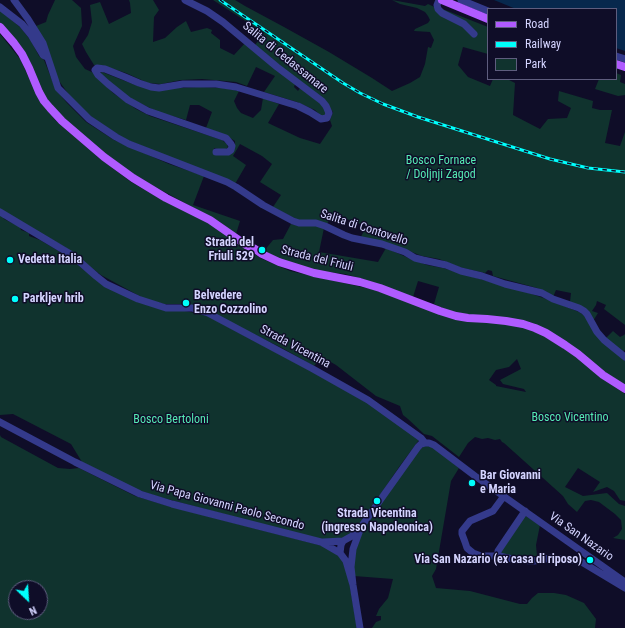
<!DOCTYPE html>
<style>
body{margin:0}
#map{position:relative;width:625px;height:628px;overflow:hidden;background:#0f0d28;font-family:"Roboto Condensed",sans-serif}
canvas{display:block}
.legend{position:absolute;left:487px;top:8px;width:130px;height:72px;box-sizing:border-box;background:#0f0d28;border:1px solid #5e5d7e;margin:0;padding:5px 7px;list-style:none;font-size:12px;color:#d4d4ff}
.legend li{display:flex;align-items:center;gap:8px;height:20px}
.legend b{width:20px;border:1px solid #5e5d7e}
.north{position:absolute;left:8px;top:580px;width:40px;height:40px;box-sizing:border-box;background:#0f0d28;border:1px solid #5e5d7e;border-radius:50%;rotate:155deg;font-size:11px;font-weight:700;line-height:16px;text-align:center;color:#d4d4ff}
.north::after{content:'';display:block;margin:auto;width:14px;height:18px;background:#00fffc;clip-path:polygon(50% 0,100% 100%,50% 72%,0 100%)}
</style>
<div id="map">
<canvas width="625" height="628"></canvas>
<ul class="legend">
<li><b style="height:5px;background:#b05bff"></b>Road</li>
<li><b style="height:5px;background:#00fffc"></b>Railway</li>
<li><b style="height:11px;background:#10332e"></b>Park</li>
</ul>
<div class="north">N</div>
</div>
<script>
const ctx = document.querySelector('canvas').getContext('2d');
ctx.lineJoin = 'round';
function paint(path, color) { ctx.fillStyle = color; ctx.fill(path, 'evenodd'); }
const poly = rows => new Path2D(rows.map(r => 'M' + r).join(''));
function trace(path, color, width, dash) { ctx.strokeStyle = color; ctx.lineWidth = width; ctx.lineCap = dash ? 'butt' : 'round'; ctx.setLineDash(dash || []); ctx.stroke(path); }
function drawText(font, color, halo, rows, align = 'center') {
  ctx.font = font + ' "Roboto Condensed",sans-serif'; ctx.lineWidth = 3; ctx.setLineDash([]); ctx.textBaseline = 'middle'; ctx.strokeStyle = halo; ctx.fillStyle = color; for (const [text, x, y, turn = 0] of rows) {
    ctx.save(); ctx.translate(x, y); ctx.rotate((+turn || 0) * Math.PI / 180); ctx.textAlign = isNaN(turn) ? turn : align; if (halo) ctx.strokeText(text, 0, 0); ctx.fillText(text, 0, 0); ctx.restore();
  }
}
paint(poly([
 [55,0,72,0,81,8,82,26,73,46,76,57,85,69,94,73,113,93,136,109,150,116,222,140,227,144,228,148,222,150,214,148,214,155,228,154,232,152,235,147,235,141,223,134,206,128,212,112,199,105,190,105,186,120,158,112,130,98,119,90,100,73,102,72,138,86,179,88,200,87,223,88,239,91,234,101,237,108,241,113,253,118,261,110,263,98,279,104,268,123,300,138,320,144,332,126,330,120,333,112,328,105,255,45,264,33,213,0,235,0,245,6,284,27,329,52,372,78,392,91,410,83,420,77,425,64,428,47,431,48,434,40,430,32,414,31,415,29,428,23,430,20,428,16,425,12,417,8,400,4,392,0,425,6,428,4,443,11,440,8,488,27,488,54,463,47,458,65,468,77,490,86,493,79,507,79,515,83,513,115,540,129,548,119,567,118,571,108,558,101,559,91,593,101,592,108,600,110,612,110,605,143,620,146,625,132,625,325,604,309,606,305,597,301,596,305,592,311,598,313,593,321,570,302,571,293,556,290,553,297,547,292,537,288,493,276,492,271,488,270,485,273,459,267,439,259,422,256,396,246,361,237,366,226,333,214,327,224,298,220,273,207,281,195,260,182,272,164,262,156,240,144,233,156,246,165,235,184,125,139,97,121,82,109,69,95,57,78,36,26,46,22,48,15],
 [129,0,153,0,159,10,154,17,153,42,165,38,177,27,186,21,191,32,207,28,212,30,211,33,220,40,220,48,234,55,245,43,295,84,294,87,298,91,300,88,318,101,325,109,327,113,324,116,321,116,315,110,297,102,264,92,275,76,256,67,247,86,236,82,202,79,181,80,161,84,148,83,126,73,101,65,94,65,86,52,82,44,88,35,92,22,90,5,100,2,109,24,131,13,130,3],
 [0,10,21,28,31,41,39,56,44,60,56,90,67,103,86,122,114,140,169,164,204,176,193,205,240,221,236,234,220,222,150,184,126,169,111,158,51,107,14,39,0,23],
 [0,34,20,59,37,95,45,107,55,120,99,158,131,182,159,198,206,220,260,258,290,271,384,292,404,301,521,326,539,333,580,359,604,380,625,394,625,501,620,500,614,491,607,487,593,492,600,482,578,468,565,487,583,496,607,493,619,504,625,506,625,540,613,538,618,535,622,529,621,520,615,514,599,502,591,500,585,501,577,512,568,504,563,496,504,443,502,442,500,439,495,440,488,438,482,439,475,437,468,443,459,457,432,436,424,434,408,419,403,415,400,406,376,396,336,365,322,357,314,366,282,348,233,324,188,305,188,302,187,301,185,301,184,304,164,304,145,299,101,275,65,247,0,211],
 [517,359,521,369,500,380,503,384,524,389,526,392,496,386,496,385,489,380,496,370,509,367],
 [616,73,621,75,620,82,625,84,625,95,618,96,595,89,599,79,616,79],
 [0,215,3,217,4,219,20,227,21,230,29,233,29,236,40,240,67,256,75,263,108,287,180,310,209,316,228,327,311,371,380,410,419,440,399,467,359,526,346,538,325,541,156,496,133,488,82,462,71,444,13,414,0,415],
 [291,224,300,226,317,226,324,228,319,252,378,262,386,248,413,260,427,265,443,268,456,272,529,293,552,301,579,312,585,316,603,341,625,361,625,385,611,376,543,328,530,322,516,320,469,316,452,312,434,304,439,287,418,281,413,297,373,282,345,274,319,271,281,260,264,251,273,240,283,239],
 [613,331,620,337,624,335,625,334,625,350,622,352,605,339],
 [0,435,1,437,58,468,70,469,79,468,135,496,168,506,323,546,335,552,344,562,348,575,357,628,0,628],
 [16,588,40,588,40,612,16,612],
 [427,446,433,447,459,468,451,481,436,569,432,576,436,588,470,591,520,604,527,604,532,598,538,593,554,593,566,595,584,603,596,619,595,628,372,628,376,622,381,620,381,616,376,616,379,609,388,598,393,579,354,576,354,562,356,549,363,529,418,451,423,447],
 [524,515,540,525,536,545,537,556,514,556,501,554,501,550]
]), '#10332e');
paint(poly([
 [494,0,625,0,625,51,616,48,616,9,516,9]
]), '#07284d');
trace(poly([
 [14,0,28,19,43,43,58,88,89,119,116,137,129,144,227,182,236,187,263,205,293,221,299,223,316,223,325,226,344,235,352,238,382,244,405,252,415,258,423,260,446,265,461,271,482,276,505,284,542,293,553,299,579,308,584,311,587,314,597,332,604,340,625,357],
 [185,0,207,11,223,22,277,67,322,101,326,106,329,113,327,118,321,119,310,112,298,106,236,87,216,84,183,84,159,88,151,87,139,83,125,77,105,69,97,68,95,70,98,75,108,84,128,100,148,111,226,138,231,144,232,146,231,150,228,152,216,152],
 [439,0,437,5,438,9,442,13,464,24,474,34],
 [461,0,488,11],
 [0,7,22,24,31,35,43,55,45,56],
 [616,56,625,59],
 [0,212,72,255,96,276,106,284,138,299,166,308,192,308,208,313,313,369,368,400,421,438,425,443],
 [0,422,75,462,140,494,172,504,321,542,340,553],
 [425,443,429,443,434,445,475,476,625,582],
 [504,496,493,511,470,521,462,531,462,534,465,542,467,548,473,553,481,556,499,556,517,560,534,561,551,558,580,561,625,588],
 [360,530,353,549,351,567,353,585,360,628],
 [323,542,343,541],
 [499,556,498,555,498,551,525,511],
 [353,585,346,561,340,553,341,545,343,541,352,536,361,527,418,447,421,444,425,443]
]), '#343a8b', 7);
trace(poly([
 [442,0,488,19],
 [0,27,14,43,22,54,29,68,39,92,44,101,50,108,62,121,104,157,133,178,166,198,210,220,246,245,255,249,262,254,279,262,314,273,360,282,380,288,440,311,456,316,468,318,487,319,506,321,523,324,535,328,546,333,565,345,578,354,603,375,625,389],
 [616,64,625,67]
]), '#b05bff', 8);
const rail = poly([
 [220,0,343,83,360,93,383,104,418,117,550,159,588,168,625,172]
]);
trace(rail, '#00fffc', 3);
trace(rail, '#0f0d28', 1.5, [4.5]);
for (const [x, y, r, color] of [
 [262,250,4,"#00fffc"],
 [10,260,4,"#00fffc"],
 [15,299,4,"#00fffc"],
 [186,303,4,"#00fffc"],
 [472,483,4,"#00fffc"],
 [377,501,4,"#00fffc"],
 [590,560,4,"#00fffc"]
]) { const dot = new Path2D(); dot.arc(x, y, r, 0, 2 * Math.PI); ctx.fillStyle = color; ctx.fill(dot); trace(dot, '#0f0d28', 1.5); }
drawText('12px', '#d4d4ff', '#0f0d28', [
 ["Salita di Cedassamare",285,58,39],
 ["Salita di Contovello",364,228,18],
 ["Strada del Friuli",317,259,14],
 ["Strada Vicentina",295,347,28],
 ["Via Papa Giovanni Paolo Secondo",227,506,15],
 ["Via San Nazario",581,537,35]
]);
drawText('12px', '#55ebb4', '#0f0d28', [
 ["Bosco Fornace",441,161],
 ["/ Doljnji Zagod",441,175],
 ["Bosco Vicentino",570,418],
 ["Bosco Bertoloni",171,420]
]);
drawText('bold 12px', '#d4d4ff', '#0f0d28', [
 ["Strada del",254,243,"right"],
 ["Friuli 529",254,257,"right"],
 ["Vedetta Italia",18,260],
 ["Belvedere",194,296],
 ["Enzo Cozzolino",194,310],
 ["Parkljev hrib",23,299],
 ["Bar Giovanni",480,476],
 ["e Maria",480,490],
 ["Strada Vicentina",377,514,"center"],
 ["(ingresso Napoleonica)",377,528,"center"],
 ["Via San Nazario (ex casa di riposo)",582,560,"right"]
], 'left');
</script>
